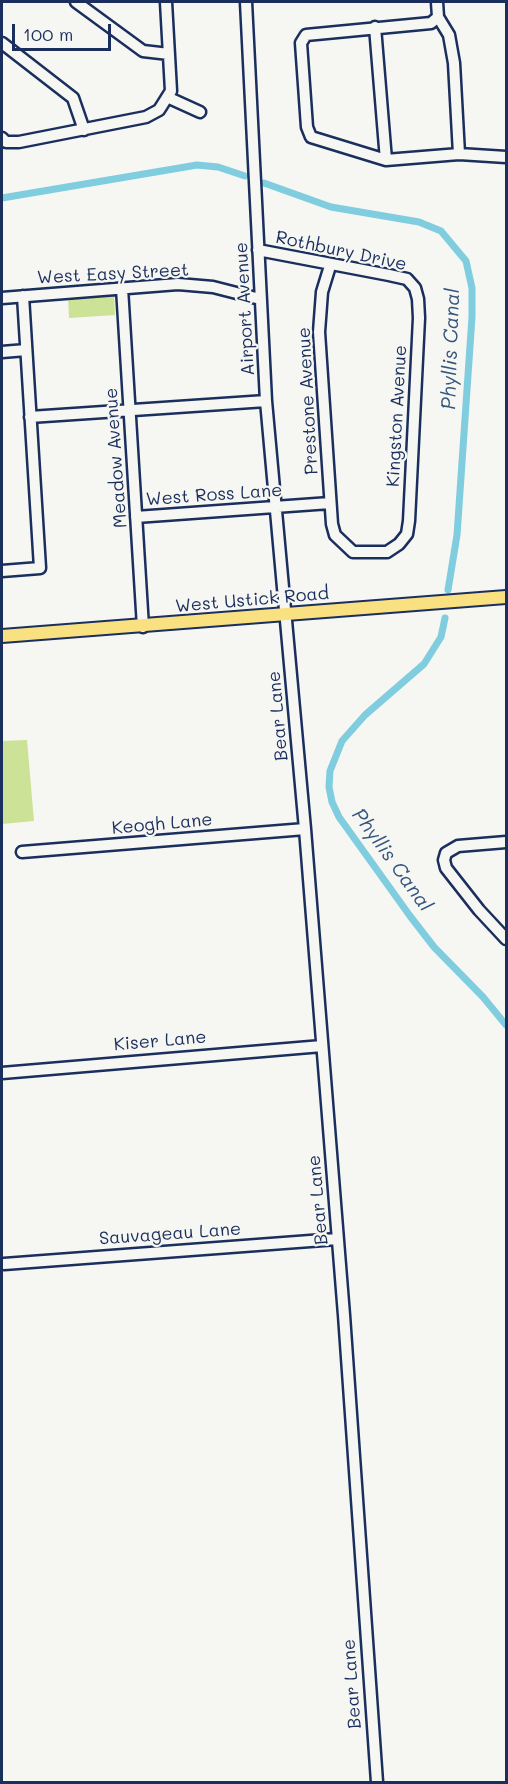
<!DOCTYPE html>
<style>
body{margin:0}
#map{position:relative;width:508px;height:1784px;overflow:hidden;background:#f6f6f2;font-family:Mali,sans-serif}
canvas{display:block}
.frame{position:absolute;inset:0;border:3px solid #1b2f5e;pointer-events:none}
.scale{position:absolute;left:12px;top:24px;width:99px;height:27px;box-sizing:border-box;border:3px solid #1b2f5e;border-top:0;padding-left:8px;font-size:18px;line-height:21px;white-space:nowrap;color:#1b2f5e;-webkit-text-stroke:4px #f6f6f2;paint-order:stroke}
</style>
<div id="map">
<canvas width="508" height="1784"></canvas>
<div class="frame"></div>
<div class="scale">100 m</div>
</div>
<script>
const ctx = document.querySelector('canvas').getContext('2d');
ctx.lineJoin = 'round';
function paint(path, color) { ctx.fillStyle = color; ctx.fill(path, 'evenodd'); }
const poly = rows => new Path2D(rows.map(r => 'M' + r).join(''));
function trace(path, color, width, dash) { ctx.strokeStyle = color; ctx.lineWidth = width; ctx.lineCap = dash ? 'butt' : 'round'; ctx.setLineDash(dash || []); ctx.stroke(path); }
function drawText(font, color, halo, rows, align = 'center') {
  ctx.font = font + ' Mali,sans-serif'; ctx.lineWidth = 4.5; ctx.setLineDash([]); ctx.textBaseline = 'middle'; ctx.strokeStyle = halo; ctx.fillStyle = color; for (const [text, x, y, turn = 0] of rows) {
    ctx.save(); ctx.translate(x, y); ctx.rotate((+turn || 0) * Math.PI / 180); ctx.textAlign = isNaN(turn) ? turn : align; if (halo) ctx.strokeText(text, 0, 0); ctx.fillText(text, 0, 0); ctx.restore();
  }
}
paint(poly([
 [114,292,115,315,69,318,68,295],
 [27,740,34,821,2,824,2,741]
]), '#cbe297');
trace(poly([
 [264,183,331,207,419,222,441,231,466,261,472,288,472,317,457,535,448,590],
 [2,198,197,165,218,167,245,176],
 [445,618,441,637,424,664,365,715,342,741,330,771,329,787,332,802,339,817,410,916,434,947,483,997,506,1025]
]), '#7fcdde', 7);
const minor = poly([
 [76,2,143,51,169,54],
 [246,2,266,401,305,829,344,1315,377,1782],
 [437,2,438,17,449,35,454,63,459,154],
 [438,17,431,23,306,35,301,43,307,127,311,137,386,160,459,154,506,157],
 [375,27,386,160],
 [2,43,73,98,84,130],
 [167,97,200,112],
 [2,138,6,142,19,142,146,117,159,110,171,91,166,2],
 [258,250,389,275,407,279,415,288,418,299,419,318,409,521,407,534,399,544,387,552,353,552,335,535,332,524,319,332,322,292,330,266],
 [122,288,143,627],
 [2,298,178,284,213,287,260,299],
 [2,352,26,350],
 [30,417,266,401],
 [136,517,330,503],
 [2,571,40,568,23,296],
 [506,842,458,846,446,853,444,860,446,868,479,910,506,939],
 [22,852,305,829],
 [2,1073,322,1046],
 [4,1264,337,1239]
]);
const major = poly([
 [2,636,506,597]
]);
trace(minor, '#1b2f5e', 15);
trace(major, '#1b2f5e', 16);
trace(minor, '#f6f6f2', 10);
trace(major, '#f9e181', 12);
drawText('18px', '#1b2f5e', '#f6f6f2', [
 ["Rothbury Drive",341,251,12],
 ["West Easy Street",113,274,-3],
 ["Airport Avenue",245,309,-93],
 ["Prestone Avenue",308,401,-93],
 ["Kingston Avenue",397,416,-87],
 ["Meadow Avenue",116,458,-94],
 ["West Ross Lane",214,495,-4],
 ["West Ustick Road",252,600,-5],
 ["Bear Lane",278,716,-95],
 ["Keogh Lane",162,824,-5],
 ["Kiser Lane",160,1041,-5],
 ["Bear Lane",318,1200,-95],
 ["Sauvageau Lane",170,1234,-4],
 ["Bear Lane",352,1684,-94]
]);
drawText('italic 20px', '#34567e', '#f6f6f2', [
 ["Phyllis Canal",451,349,-88],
 ["Phyllis Canal",392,860,54]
]);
</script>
